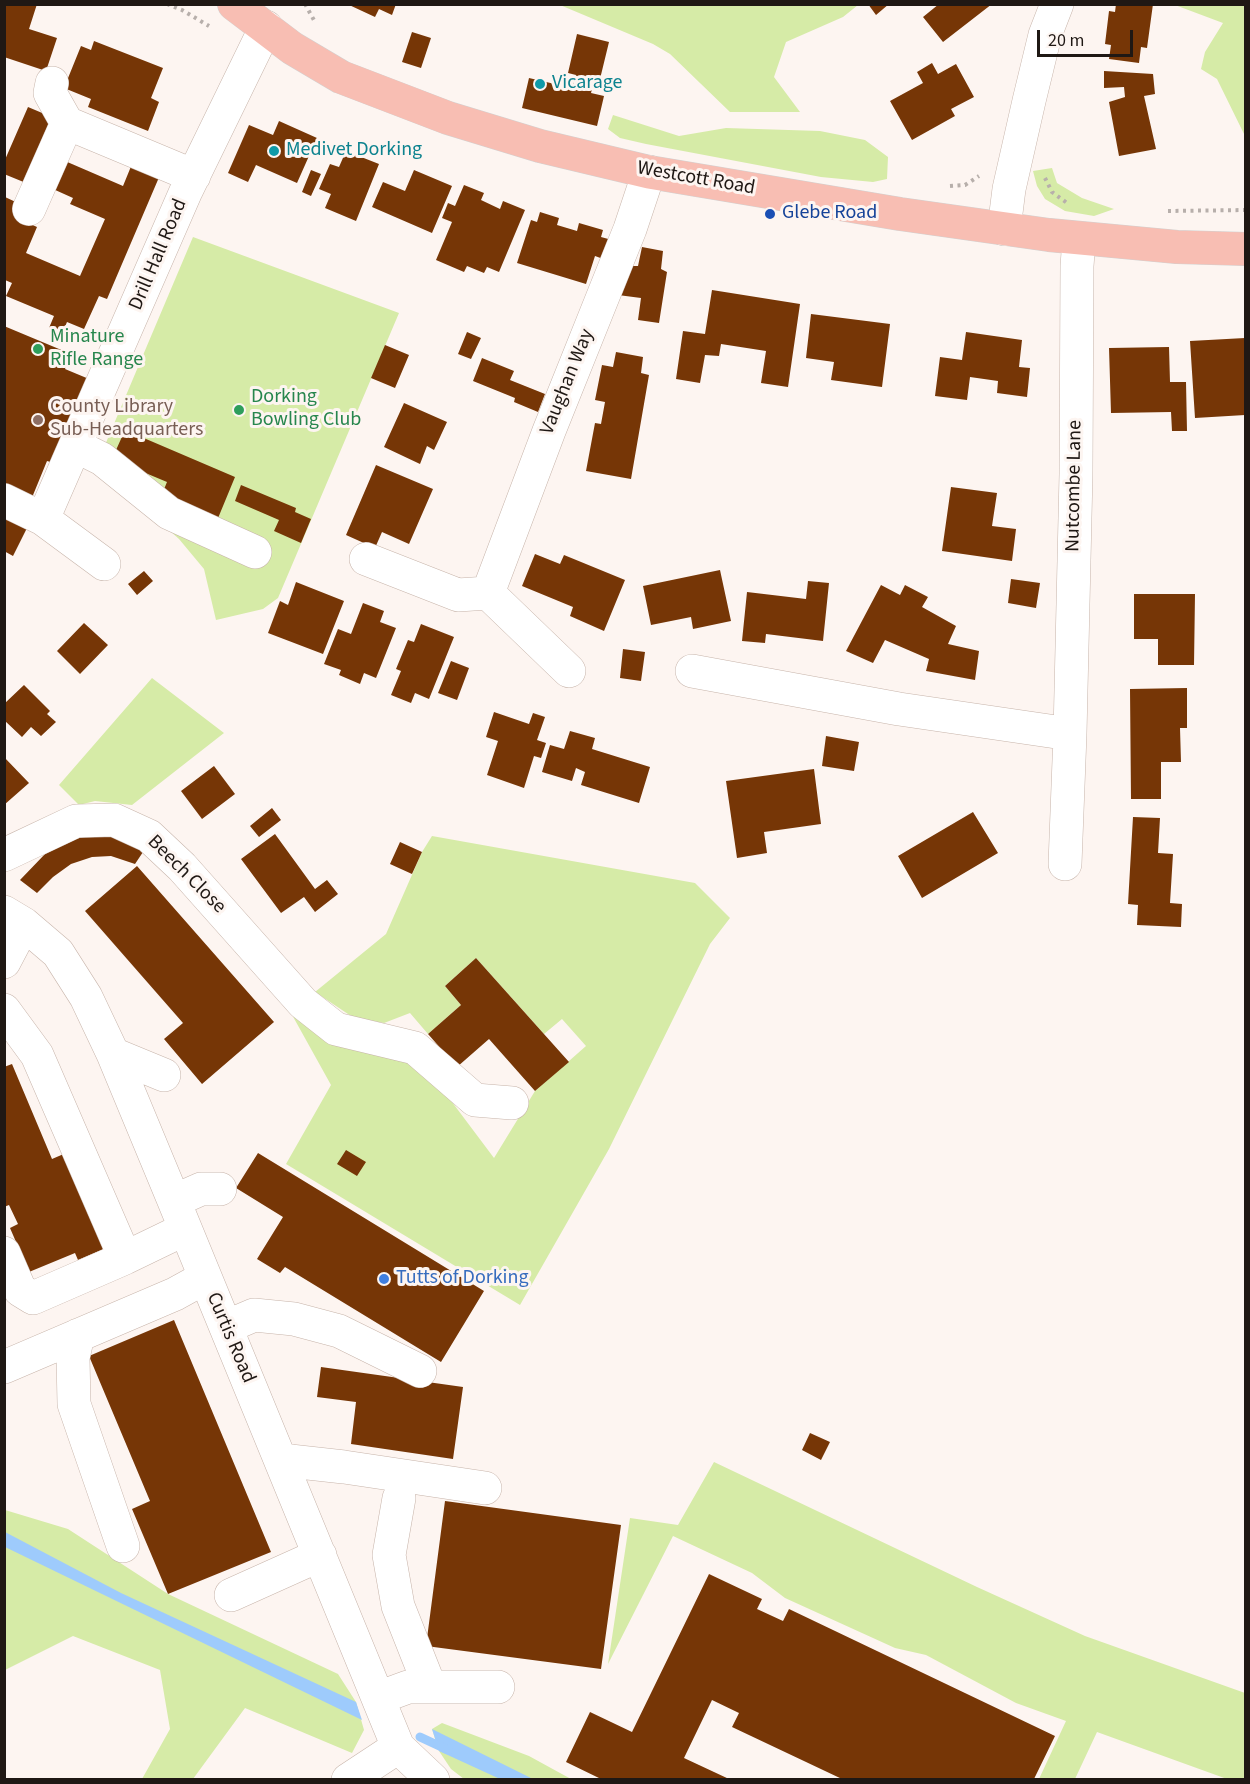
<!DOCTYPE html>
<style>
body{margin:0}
#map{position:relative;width:1250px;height:1784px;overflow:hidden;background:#fdf5f1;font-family:"Source Sans 3",sans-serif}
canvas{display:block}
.frame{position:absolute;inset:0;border:6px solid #1f1814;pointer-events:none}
.scale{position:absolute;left:1037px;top:30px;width:96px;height:27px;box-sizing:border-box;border:3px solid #1f1814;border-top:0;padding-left:8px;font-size:18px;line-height:21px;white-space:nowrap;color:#1f1814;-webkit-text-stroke:4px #fdf5f1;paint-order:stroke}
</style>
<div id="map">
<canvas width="1250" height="1784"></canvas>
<div class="frame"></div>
<div class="scale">20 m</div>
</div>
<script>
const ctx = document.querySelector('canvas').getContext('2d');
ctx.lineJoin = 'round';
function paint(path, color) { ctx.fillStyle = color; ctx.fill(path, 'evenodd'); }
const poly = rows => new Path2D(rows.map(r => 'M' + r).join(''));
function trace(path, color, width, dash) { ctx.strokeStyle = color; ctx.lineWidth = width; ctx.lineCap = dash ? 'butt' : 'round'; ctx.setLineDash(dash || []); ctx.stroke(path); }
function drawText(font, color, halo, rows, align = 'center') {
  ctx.font = font + ' "Source Sans 3",sans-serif'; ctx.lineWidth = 6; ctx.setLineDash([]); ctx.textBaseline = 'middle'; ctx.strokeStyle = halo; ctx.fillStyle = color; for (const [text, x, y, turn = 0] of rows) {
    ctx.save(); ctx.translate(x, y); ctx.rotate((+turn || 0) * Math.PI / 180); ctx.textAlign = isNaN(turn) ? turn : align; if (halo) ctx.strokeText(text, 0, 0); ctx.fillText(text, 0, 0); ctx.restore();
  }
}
paint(poly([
 [560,5,858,5,843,17,786,42,774,77,800,112,730,112,670,54,653,44],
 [1175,5,1245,5,1245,136,1217,79,1201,69,1205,52,1223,23],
 [613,115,679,136,726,128,820,131,865,140,888,157,887,179,873,182,821,177,646,144,620,138,608,129],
 [1052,168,1057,183,1082,198,1114,209,1094,216,1065,211,1045,199,1037,186,1033,171],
 [193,237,399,313,278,598,263,609,216,620,204,569,179,539,142,506,94,471],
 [152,678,224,733,132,805,95,801,79,805,59,785],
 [432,836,695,883,730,918,710,944,609,1149,520,1305,286,1164,331,1085,291,1013,395,1054,428,1070,494,1158,535,1091,586,1046,562,1019,544,1034,476,958,445,986,461,1005,428,1034,410,1013,384,1023,354,1018,315,992,386,934,422,852],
 [714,1462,977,1587,1085,1636,1245,1693,1245,1779,1227,1779,1097,1732,1075,1779,1039,1779,1066,1721,1016,1703,926,1655,895,1648,785,1598,752,1573,673,1536,608,1664,630,1518,678,1525],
 [5,1510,68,1529,168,1594,338,1674,356,1702,364,1730,352,1753,245,1708,193,1779,142,1779,170,1729,160,1670,73,1636,5,1670],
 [442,1723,529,1756,571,1779,464,1779,451,1769,439,1751,432,1729]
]), '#d6eba7');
paint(poly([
 [5,1532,121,1593,356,1702,362,1720,5,1547],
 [432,1729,533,1779,500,1779,439,1751]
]), '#9ecbfc');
trace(poly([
 [420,1737,448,1750]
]), '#9ecbfc', 9);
paint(poly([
 [4,4,37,4,29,29,57,38,46,71,4,57],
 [347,4,396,4,392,15,379,9,375,17],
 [868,4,889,4,876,15],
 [939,4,992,4,943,42,923,17],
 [1116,4,1153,4,1147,48,1141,47,1139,63,1109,59,1111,45,1105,44,1109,11,1115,12],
 [412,32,431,38,421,68,402,62],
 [577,34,609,42,600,79,595,77,591,93,604,96,597,126,522,108,529,78,572,88,576,75,568,73],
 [94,41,163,68,151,98,159,102,148,131,88,107,91,99,64,88,81,46,91,50],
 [932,63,938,74,956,64,974,97,951,109,955,116,912,140,890,101,923,83,917,72],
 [1104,71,1153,74,1155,94,1144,96,1156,149,1119,156,1109,102,1125,97,1124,87,1104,88],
 [28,107,54,118,26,183,4,174,4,162],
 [279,121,317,138,297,183,256,165,248,182,228,173,249,125,273,135],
 [346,151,379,164,356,221,325,208,331,194,319,189,330,164,339,167],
 [65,161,123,186,132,164,160,175,107,299,99,296,84,329,67,322,62,334,49,328,54,316,6,296,12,283,5,280,5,197,20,204,15,217,37,227,26,253,80,276,105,219,70,204,73,198,53,189],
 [311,170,321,174,311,196,302,192],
 [414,170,452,186,432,233,372,207,383,182,405,191],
 [464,185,484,193,481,200,500,209,503,201,525,210,499,272,487,267,484,273,467,266,464,272,436,260,452,222,442,218,448,203,455,206],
 [540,212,559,218,557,225,577,231,579,223,603,230,601,237,612,240,606,260,595,256,586,284,517,263,531,220,537,222],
 [642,247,663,251,661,269,667,272,659,323,638,320,641,298,618,295,626,266,638,266],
 [712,290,800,304,788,387,761,383,766,351,721,344,719,356,705,355,700,383,676,379,683,331,705,334],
 [811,314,890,324,882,387,831,380,834,362,806,358],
 [4,326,71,354,65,369,89,379,54,463,47,461,31,500,4,489],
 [467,332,481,338,471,359,458,354],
 [966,332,1022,340,1019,367,1030,368,1027,397,997,393,998,381,970,377,967,400,935,396,940,357,962,360],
 [1245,338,1245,415,1195,418,1190,341],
 [385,345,409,355,395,388,371,378],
 [1169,347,1170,382,1186,382,1187,431,1172,431,1171,412,1111,413,1109,348],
 [616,352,643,357,641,373,649,375,631,479,586,471,595,423,601,424,605,402,595,400,602,365,613,367],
 [482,358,514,371,510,380,545,394,538,412,514,402,515,398,473,381],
 [404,403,447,422,434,450,427,446,420,464,384,447],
 [125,430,235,477,216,523,160,499,167,482,112,459],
 [376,465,433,489,409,544,382,532,375,548,346,535],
 [241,485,296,508,295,512,311,519,301,543,274,531,279,520,235,501],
 [951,487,997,493,992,526,1016,529,1012,561,942,551],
 [4,516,27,528,13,556,4,551],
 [535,554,560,564,564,555,625,580,604,631,570,616,573,607,522,586],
 [720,570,731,621,693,629,691,617,651,625,643,586],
 [144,571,153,581,137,595,128,584],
 [1011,579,1040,583,1036,608,1008,603],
 [808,581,829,583,823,641,766,634,765,643,742,641,747,592,806,599],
 [296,582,344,601,323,654,268,633,280,601,288,605],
 [881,585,900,595,905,585,928,597,922,607,956,626,948,644,979,651,975,680,926,671,929,659,885,640,873,663,846,651],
 [1134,594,1195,594,1194,665,1158,665,1158,639,1134,639],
 [363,603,384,611,380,622,396,628,376,678,364,673,360,684,339,675,341,670,324,664,338,629,351,634],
 [84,623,108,645,80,674,57,651],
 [421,624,454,637,429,699,415,693,411,703,391,695,401,671,396,669,408,640,414,642],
 [623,649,645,652,641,681,620,678],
 [451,661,469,668,457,700,438,693],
 [24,685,50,711,47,714,56,722,41,736,31,727,22,737,4,720,4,704],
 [1187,688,1187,728,1180,728,1181,762,1161,762,1161,799,1131,799,1130,689],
 [494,712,529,724,533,713,545,717,537,740,546,743,541,758,534,756,524,788,487,775,498,741,486,737],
 [570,731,595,738,592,749,650,767,639,803,581,785,585,772,576,768,572,781,542,772,550,745,564,749],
 [826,736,859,742,854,771,822,766],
 [4,757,29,783,4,805],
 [214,766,235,794,202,819,181,791],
 [814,769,821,824,764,832,767,853,737,858,726,781],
 [272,808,281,820,259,837,250,826],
 [973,812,998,853,922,898,898,856],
 [1133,817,1160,818,1158,853,1173,854,1170,903,1182,904,1181,927,1137,925,1138,905,1128,904],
 [275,834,315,889,327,880,338,894,315,912,304,897,281,913,241,859],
 [92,835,117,836,145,849,135,864,111,856,92,857,71,864,53,877,37,893,20,880,45,854,62,842],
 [400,842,422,852,412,874,390,864],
 [137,866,274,1022,202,1084,164,1039,183,1023,85,911],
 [476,958,569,1062,535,1091,489,1039,457,1067,428,1034,461,1005,445,986],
 [12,1064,52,1159,73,1150,113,1245,78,1260,75,1253,29,1272,10,1228,18,1224,9,1205,4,1207,4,1067],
 [346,1150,366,1162,357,1176,337,1164],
 [258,1153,484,1291,441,1362,285,1267,280,1273,257,1259,283,1217,236,1188],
 [174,1320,271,1552,168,1594,132,1509,150,1501,89,1356],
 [321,1367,463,1387,453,1459,351,1444,356,1402,317,1397],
 [810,1433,830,1442,821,1460,802,1450],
 [445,1501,621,1525,601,1669,426,1646],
 [709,1574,762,1599,757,1609,783,1621,789,1609,1055,1736,1034,1779,842,1779,732,1727,739,1713,712,1700,684,1758,729,1779,601,1779,566,1762,590,1712,632,1732]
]), '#763606');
const minor = poly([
 [52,83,50,93,67,123],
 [67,123,194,176],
 [29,209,67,123],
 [1004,229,1009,189,1029,101,1045,35,1057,4],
 [76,446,102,459,169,513,255,552],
 [4,500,43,519,104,564],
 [43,519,186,191,266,27],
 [366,559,458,595,488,593,569,671],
 [488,593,549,431,630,229,649,172],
 [692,671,899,709,1070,734],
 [4,855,76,821,114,820,149,836,182,867,303,1003,336,1029,415,1048,475,1100,512,1103],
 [1065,864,1070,734,1076,474,1077,266,1079,239],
 [4,912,24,924,58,953,86,997,113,1054,174,1201,398,1747,433,1780],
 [4,962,24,924],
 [4,1010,37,1055,125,1258,33,1298,20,1290,4,1253],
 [113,1054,164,1075],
 [174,1201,201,1189,220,1189],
 [125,1258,185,1229],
 [226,1327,254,1315,294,1319,339,1331,420,1371],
 [78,1335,73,1358,74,1404,123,1546],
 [4,1367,175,1294,204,1278],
 [281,1460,344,1467,485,1488],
 [399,1498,389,1555,398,1606,430,1687],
 [231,1595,320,1555],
 [378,1698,408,1687,498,1687],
 [348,1780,398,1747]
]);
const major = poly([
 [234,4,292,48,341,77,448,118,540,146,649,172,900,214,1049,235,1177,247,1246,249]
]);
trace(minor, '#c7b4aa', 34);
trace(major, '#d2d1d0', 34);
trace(poly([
 [167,4,182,10,209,26],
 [305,4,315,22],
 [1045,178,1052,192,1067,203],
 [950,186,965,185,979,176],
 [1168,211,1246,210]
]), '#b7afab', 4, [3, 4.5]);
trace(minor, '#fff', 33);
trace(major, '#f8beb3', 33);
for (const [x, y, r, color] of [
 [540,84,6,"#0f9aa8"],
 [274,151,6,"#0f9aa8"],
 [770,214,6,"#1a4fb4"],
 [38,349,6,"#2e9e5b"],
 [239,410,6,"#2e9e5b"],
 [38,420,6,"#8d6e63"],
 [384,1279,6,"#3f7fe0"]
]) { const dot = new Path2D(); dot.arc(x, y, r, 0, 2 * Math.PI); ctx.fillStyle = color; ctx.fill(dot); trace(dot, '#fdf5f1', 2); }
drawText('20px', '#0d838f', '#fdf5f1', [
 ["Vicarage",552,84],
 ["Medivet Dorking",286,151]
], 'left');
drawText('20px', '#1f1814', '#fdf5f1', [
 ["Westcott Road",696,179,10],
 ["Drill Hall Road",159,255,-67],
 ["Vaughan Way",568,382,-68],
 ["Nutcombe Lane",1075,486,-89],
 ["Beech Close",186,875,45],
 ["Curtis Road",230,1338,67]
]);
drawText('20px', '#164399', '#fdf5f1', [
 ["Glebe Road",782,214]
], 'left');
drawText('20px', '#27864d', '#fdf5f1', [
 ["Minature",50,338],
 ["Rifle Range",50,361],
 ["Dorking",251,398],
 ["Bowling Club",251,421]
], 'left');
drawText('20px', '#785e54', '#fdf5f1', [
 ["County Library",50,408],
 ["Sub-Headquarters",50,431]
], 'left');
drawText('20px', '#366cbe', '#fdf5f1', [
 ["Tutts of Dorking",396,1279]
], 'left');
</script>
